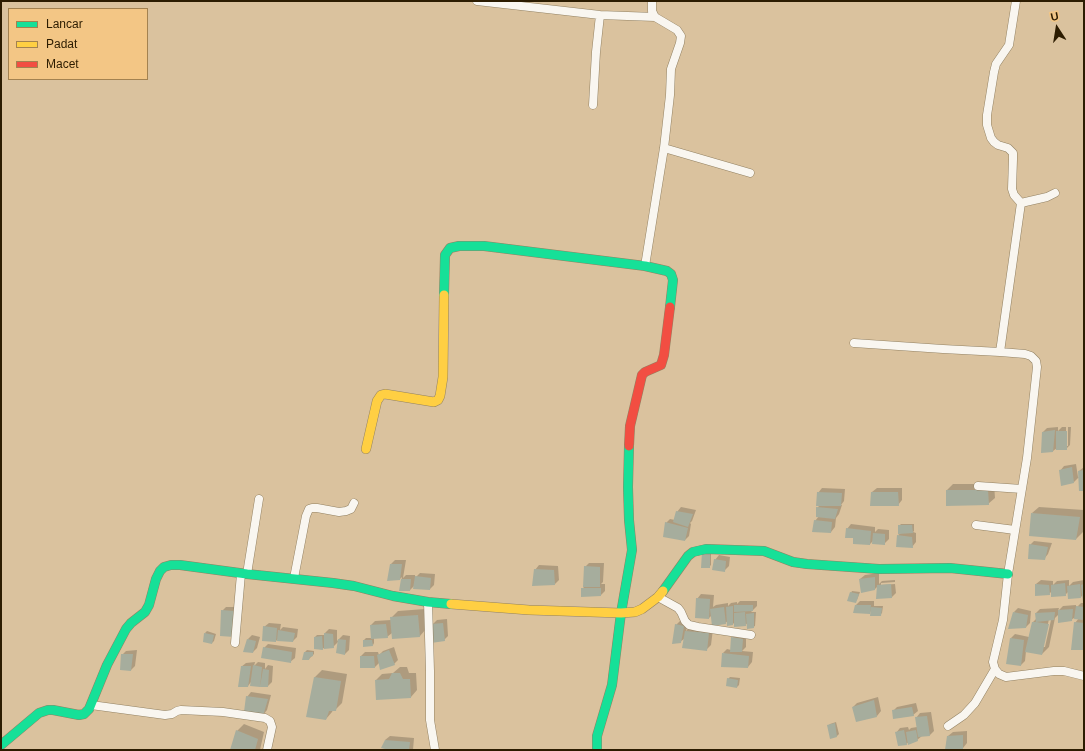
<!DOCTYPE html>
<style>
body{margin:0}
#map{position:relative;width:1085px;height:751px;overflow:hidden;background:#dac29e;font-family:Arial,sans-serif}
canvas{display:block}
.frame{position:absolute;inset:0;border:2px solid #2c1c01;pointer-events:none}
.legend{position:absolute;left:8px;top:8px;width:140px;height:72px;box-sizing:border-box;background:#f3c685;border:1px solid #a38250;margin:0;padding:5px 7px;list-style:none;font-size:12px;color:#2c1c01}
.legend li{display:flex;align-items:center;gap:8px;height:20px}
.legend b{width:20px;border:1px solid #a38250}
.north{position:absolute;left:1037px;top:8px;width:40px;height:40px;-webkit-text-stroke:3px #f3c685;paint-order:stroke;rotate:348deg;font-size:11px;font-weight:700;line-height:16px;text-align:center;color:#2c1c01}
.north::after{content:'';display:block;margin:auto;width:14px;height:18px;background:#2c1c01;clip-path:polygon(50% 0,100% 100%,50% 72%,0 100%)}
</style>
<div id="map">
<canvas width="1085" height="751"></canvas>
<div class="frame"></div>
<ul class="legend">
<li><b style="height:5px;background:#16e098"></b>Lancar</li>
<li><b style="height:5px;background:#ffcf43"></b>Padat</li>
<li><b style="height:5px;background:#f24e42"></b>Macet</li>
</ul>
<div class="north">U</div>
</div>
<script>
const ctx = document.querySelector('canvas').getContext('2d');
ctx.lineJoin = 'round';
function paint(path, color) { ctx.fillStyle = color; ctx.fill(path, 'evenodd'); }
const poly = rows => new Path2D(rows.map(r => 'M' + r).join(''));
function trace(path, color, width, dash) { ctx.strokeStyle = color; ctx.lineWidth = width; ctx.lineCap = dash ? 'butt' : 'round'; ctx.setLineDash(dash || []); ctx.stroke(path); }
paint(poly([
 [1058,427,1058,431,1062,427,1066,427,1066,446,1068,446,1068,427,1071,427,1070,445,1066,449,1057,448,1053,451,1043,432,1047,428],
 [1076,464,1078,477,1079,477,1074,482,1060,471,1064,466],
 [1084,467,1084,490,1079,471],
 [953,484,994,484,995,498,988,504,947,490],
 [822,488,845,489,844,501,841,505,842,505,839,514,836,518,835,527,831,532,815,521,819,516,817,508,820,505,818,493],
 [877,488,902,488,902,500,898,505,872,492],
 [681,507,696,510,692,521,690,523,691,524,689,536,685,540,666,523,670,519,675,520,677,512],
 [1039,507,1084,510,1084,524,1083,532,1076,539,1032,513],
 [851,524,875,527,875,532,878,529,889,530,889,539,884,544,873,541,870,544,854,537,847,529],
 [901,524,914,524,914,531,913,532,916,533,916,542,912,547,898,535,901,533,899,526],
 [1034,541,1052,543,1048,554,1044,559,1030,545],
 [705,551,711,553,711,565,709,567],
 [719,555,730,557,729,566,725,570,715,560],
 [395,560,406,560,403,578,406,575,415,575,415,578,420,573,435,574,434,585,430,589,415,585,410,590,400,590,402,577,400,579,391,564],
 [589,563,604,563,603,582,601,584,605,584,605,591,601,595,582,589,584,587,585,567],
 [539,565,558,566,559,580,555,584,535,570],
 [879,573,879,584,882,581,895,580,895,582,881,583,881,585,895,584,896,593,892,597,878,586,875,589,860,579,865,575],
 [1041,580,1053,581,1053,585,1057,581,1069,580,1069,586,1073,582,1084,580,1084,601,1083,595,1081,597,1068,592,1065,595,1052,591,1049,594,1036,584],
 [852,591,860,592,857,600,855,602,851,593],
 [701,594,714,595,713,607,716,605,728,603,728,606,731,603,737,602,737,604,740,601,757,601,757,606,751,612,756,612,755,626,753,627,748,623,745,625,735,622,733,624,728,621,725,623,712,615,709,618,697,599],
 [860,601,874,601,874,606,883,606,882,613,880,615,872,610,869,613,856,605],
 [1081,603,1084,603,1084,649,1075,623,1079,618,1074,618,1071,620,1059,614,1055,618,1049,647,1042,654,1026,651,1025,661,1021,665,1011,638,1015,634,1029,637,1033,622,1036,619,1036,613,1040,609,1059,608,1058,611,1063,606,1076,605,1076,608],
 [1049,619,1051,620,1045,647,1043,647],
 [226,607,238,607,238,631,222,611],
 [1018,608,1031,611,1030,623,1026,627,1014,612],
 [425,609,426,629,420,636,392,633,387,637,374,638,374,643,373,645,364,640,366,638,372,638,371,625,375,621,391,620,391,618,398,611],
 [447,619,448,636,444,640,433,624,437,620],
 [680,621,688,622,686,631,690,627,713,629,711,645,706,650,684,639,680,642,676,625],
 [269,623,281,624,280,630,283,627,298,629,297,637,293,641,279,638,276,641,264,627],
 [329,629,337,630,337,641,343,635,350,636,349,650,345,654,339,641,333,647,324,648,322,649,315,637,317,635,325,635,325,633],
 [207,631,216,634,214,641,212,643,205,633],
 [737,634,746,635,746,647,742,651,753,652,752,662,748,667,723,653,727,649,731,650,732,638],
 [252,635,260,637,257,648,253,652,248,639],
 [268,644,296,648,295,658,290,662,264,648],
 [394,647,398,660,394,664,380,662,375,667,361,656,365,652,378,652,379,655,383,651],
 [137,650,135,666,131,670,122,655,126,651],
 [307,650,314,651,314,654,309,659,305,652],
 [255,662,254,666,258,662,265,663,265,669,268,665,273,666,272,682,268,686,251,685,251,682,248,686,241,667,246,663],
 [400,667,407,667,409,673,416,673,417,690,411,697,376,680,382,674,393,673],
 [322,670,347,674,342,703,335,710,333,710,332,712,326,719,308,716,315,677],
 [730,677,740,678,739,685,737,687,728,679],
 [251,692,271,695,267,710,263,715,247,697],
 [878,697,881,711,877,716,853,707,857,703],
 [916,703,918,711,913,715,893,711,897,707],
 [931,712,934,731,930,735,922,736,917,740,909,742,906,744,896,733,900,728,908,727,909,730,911,728,917,727,916,718,920,713],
 [836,722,839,734,837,736,831,737,828,726,830,724],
 [244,724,264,732,260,750,231,750,237,731],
 [967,731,967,743,963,748,948,736,953,732],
 [390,736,414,738,413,750,390,750,385,740]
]), '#0003');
paint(poly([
 [1055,430,1053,452,1041,453,1042,432],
 [1056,431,1067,431,1067,450,1056,450],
 [1072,467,1074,483,1061,486,1059,470],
 [1084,470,1084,491,1079,491,1078,471],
 [946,490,988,490,989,505,946,506],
 [817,492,842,493,841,506,816,506],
 [871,492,898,492,899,506,870,506],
 [816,507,838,509,835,519,816,517],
 [676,511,693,514,688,527,673,522],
 [1031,513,1080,517,1076,540,1029,536],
 [814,520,832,522,831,533,812,532],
 [665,522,688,528,685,541,663,537],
 [898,525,912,525,913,533,898,534],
 [846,528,871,531,870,545,853,544,853,538,845,538],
 [873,533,885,534,885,545,872,544],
 [897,535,912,537,913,548,896,547],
 [1029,544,1048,547,1045,560,1028,559],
 [702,552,710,554,710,568,701,568],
 [714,559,726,561,725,572,712,570],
 [390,564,402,564,400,580,387,581],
 [584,566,600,567,600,587,583,587],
 [534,569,554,570,555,585,532,586],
 [415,576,431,578,430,590,413,589],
 [875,577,875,590,861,593,859,579],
 [401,579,411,579,410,591,399,591],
 [1065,583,1066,596,1051,597,1051,585],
 [891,584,892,598,876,599,877,585],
 [1035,584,1049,585,1050,595,1035,596],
 [1080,584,1081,598,1068,599,1067,586],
 [1084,584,1084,602,1083,602,1081,585],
 [581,588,601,588,601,596,581,597],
 [850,592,859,594,856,603,847,601],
 [696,598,710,599,709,619,695,618],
 [734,605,753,605,753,611,734,612],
 [855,605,871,605,870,614,853,613],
 [733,606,733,625,727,626,726,607],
 [1076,606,1084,607,1084,620,1074,619],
 [724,607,726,624,712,626,710,609],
 [871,607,882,608,881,616,870,616],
 [1073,609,1072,621,1058,623,1058,610],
 [221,610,234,611,234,637,220,636],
 [745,612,746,626,734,627,734,613],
 [1013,612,1028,615,1026,628,1008,629],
 [1055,612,1054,620,1036,622,1049,624,1042,655,1025,652,1032,622,1036,622,1035,613],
 [754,613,754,628,747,629,746,614],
 [418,615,420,637,392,639,390,617],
 [1074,622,1084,623,1084,650,1071,650],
 [443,623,445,641,431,643,432,624],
 [386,624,388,638,371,639,370,625],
 [675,624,684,626,681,643,672,644],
 [263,626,277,628,276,642,262,641],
 [278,630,295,633,293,642,277,641],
 [685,631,709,633,707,651,682,648],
 [204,633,214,635,212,644,203,642],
 [324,633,333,634,334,648,324,649],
 [322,636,323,650,314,649,314,637],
 [731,637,743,639,742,652,730,652],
 [1010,638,1024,640,1021,666,1006,664],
 [247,639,256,641,253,653,243,652],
 [338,639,346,640,345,655,336,653],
 [363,640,372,640,373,646,363,647],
 [263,647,292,652,291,663,261,658],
 [389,650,395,665,380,670,377,655],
 [304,652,313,652,313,656,310,657,309,660,302,660],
 [722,653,749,656,748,668,721,667],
 [121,654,133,654,131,671,120,670],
 [360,656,374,656,375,668,360,668],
 [253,665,262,667,260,687,263,669,269,670,268,687,260,687,250,686],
 [241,666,251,666,248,687,238,687],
 [392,673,400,673,403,679,410,679,411,698,376,700,375,680,389,679],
 [314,677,341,681,336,711,329,711,326,720,306,717],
 [727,678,738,680,737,688,726,686],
 [246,696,268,699,263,716,244,712],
 [874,700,877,717,856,722,852,707],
 [912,707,914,716,893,719,892,710],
 [927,716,930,736,918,737,915,717],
 [835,723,837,737,830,739,827,725],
 [236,730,258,739,255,750,230,750],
 [904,730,907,745,898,746,895,732],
 [916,730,918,741,908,745,906,732],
 [963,735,963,749,945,750,947,736],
 [385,740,410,742,409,750,389,750,381,748]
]), '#a6ad9d');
const street = poly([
 [477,1,600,15,655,17],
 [1016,1,1009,45,996,64,994,72,987,115,987,125,991,138,994,142,998,145,1008,148,1013,153,1013,159,1012,189,1014,195,1021,203,1000,352,1025,354,1031,356,1036,361,1037,367,1027,458,1008,574,1003,620,993,662,995,669,999,674,1006,677,1054,671,1064,671,1084,676],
 [593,105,596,52,600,15],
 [664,148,750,173],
 [1021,203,1047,197,1055,193],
 [645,266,664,148,670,95,671,69,680,43,681,36,677,30,655,17,652,11,652,1],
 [854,343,943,349,1000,352],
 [978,486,1022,489],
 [976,525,1015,530],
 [247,574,259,499],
 [294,578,306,516,309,509,312,508,317,508,339,512,346,511,351,509,354,503],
 [658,597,678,608,681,612,685,621,689,625,698,627,751,635],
 [428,602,430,671,430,720,435,750],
 [235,643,241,574],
 [91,705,165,715,172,714,177,711,181,710,223,712,265,718,270,721,272,727,267,750],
 [948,726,964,715,975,703,995,669]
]);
const fast = poly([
 [444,295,445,255,450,248,459,246,484,246,645,266,667,271,671,274,673,280,670,307],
 [663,591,688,556,693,552,706,549,764,551,793,562,807,564,879,569,950,568,1008,574],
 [1,745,39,713,48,710,53,710,79,715,84,714,89,709,107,665,126,629,131,623,145,612,149,605,156,579,160,571,164,567,171,565,180,565,247,574,333,583,354,586,393,596,428,602,451,604],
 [597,750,597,736,612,685,621,613,632,550,629,520,628,487,629,446]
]);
const slow = poly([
 [366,449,377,401,381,395,385,394,434,402,438,400,440,396,443,377,444,295],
 [451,604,529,610,621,613,635,612,642,609,658,597,663,591]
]);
const jam = poly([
 [629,446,630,426,642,375,645,372,661,365,664,355,670,307]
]);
trace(street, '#928162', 9);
trace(fast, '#928162', 10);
trace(slow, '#928162', 10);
trace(jam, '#928162', 10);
trace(street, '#f9f6f0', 8);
trace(fast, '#16e098', 9);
trace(slow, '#ffcf43', 9);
trace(jam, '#f24e42', 9);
</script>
